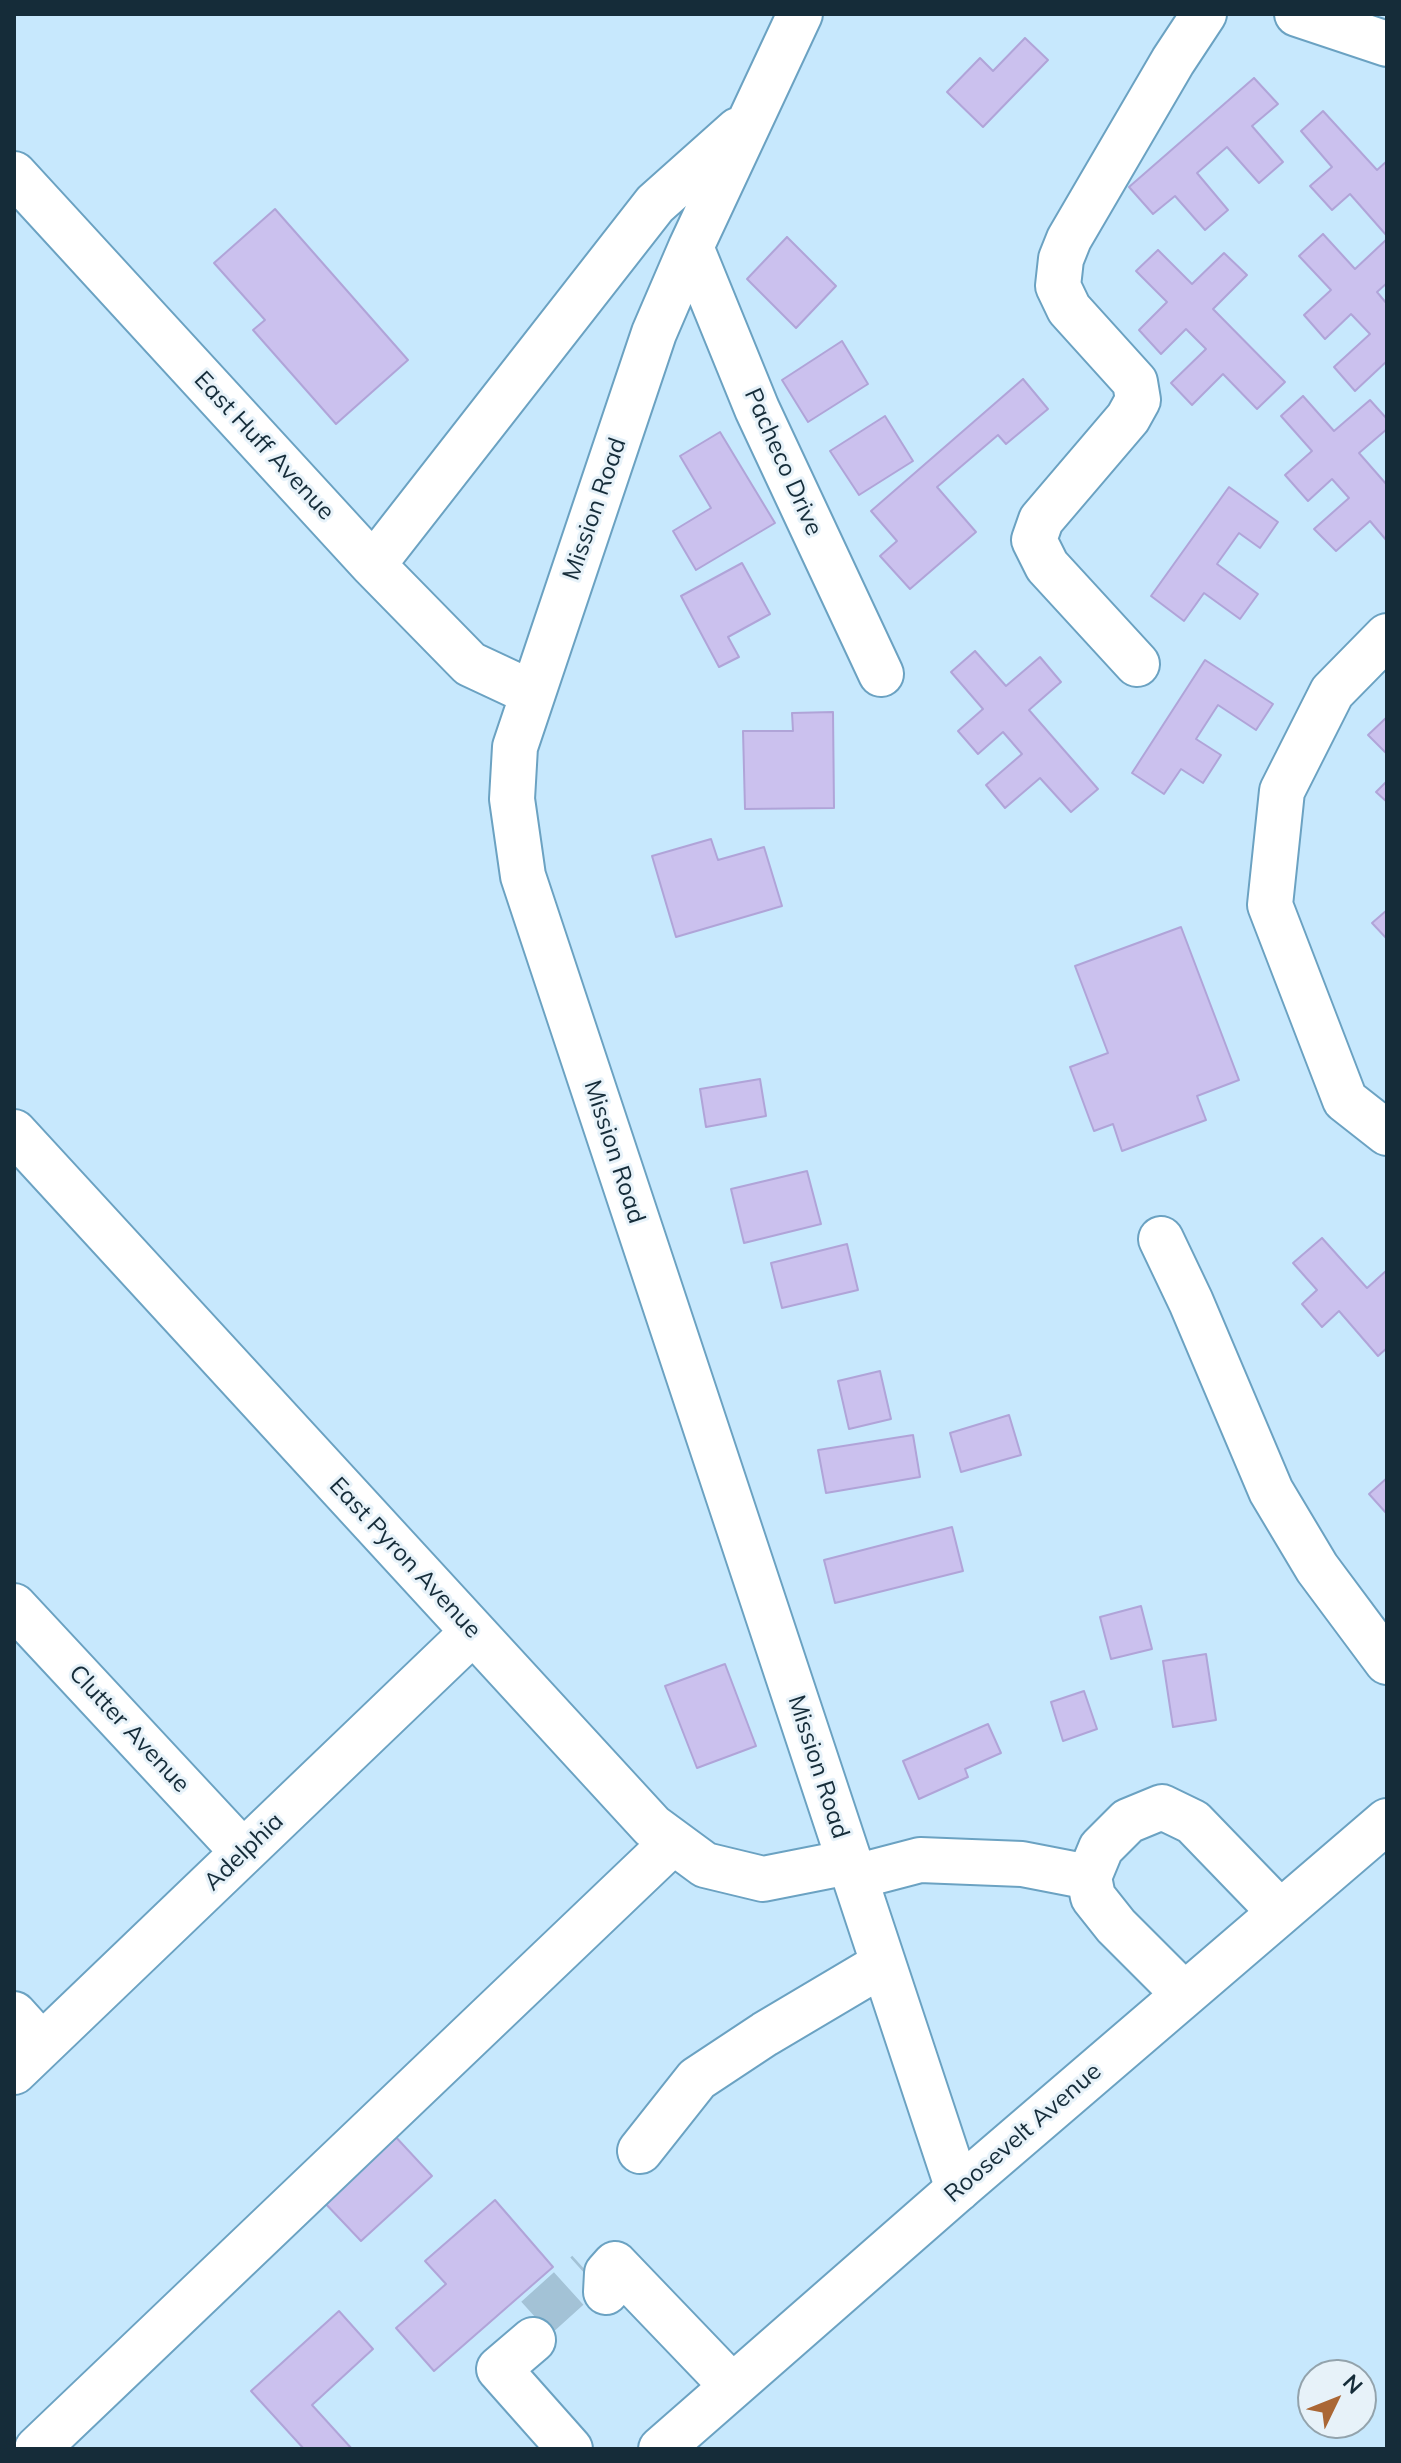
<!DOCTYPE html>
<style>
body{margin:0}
#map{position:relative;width:1401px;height:2463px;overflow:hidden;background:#c7e8fd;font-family:Mulish,sans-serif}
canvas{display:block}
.frame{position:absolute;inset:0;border:16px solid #152c39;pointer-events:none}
.north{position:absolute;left:1297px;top:2359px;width:80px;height:80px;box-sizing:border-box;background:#e7f2f9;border:2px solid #93a3ac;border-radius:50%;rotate:47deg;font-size:22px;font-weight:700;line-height:32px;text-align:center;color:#152c39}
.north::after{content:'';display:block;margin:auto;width:28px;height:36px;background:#aa6735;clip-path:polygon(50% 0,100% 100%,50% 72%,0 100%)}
</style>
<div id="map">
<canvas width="1401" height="2463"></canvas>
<div class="frame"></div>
<div class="north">N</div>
</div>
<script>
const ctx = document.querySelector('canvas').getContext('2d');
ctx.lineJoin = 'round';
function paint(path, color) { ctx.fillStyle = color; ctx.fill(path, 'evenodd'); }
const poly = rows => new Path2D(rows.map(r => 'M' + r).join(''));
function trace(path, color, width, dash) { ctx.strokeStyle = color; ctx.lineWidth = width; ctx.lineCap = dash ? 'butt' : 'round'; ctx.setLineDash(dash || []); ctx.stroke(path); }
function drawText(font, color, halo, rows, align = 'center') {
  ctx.font = font + ' Mulish,sans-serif'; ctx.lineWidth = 6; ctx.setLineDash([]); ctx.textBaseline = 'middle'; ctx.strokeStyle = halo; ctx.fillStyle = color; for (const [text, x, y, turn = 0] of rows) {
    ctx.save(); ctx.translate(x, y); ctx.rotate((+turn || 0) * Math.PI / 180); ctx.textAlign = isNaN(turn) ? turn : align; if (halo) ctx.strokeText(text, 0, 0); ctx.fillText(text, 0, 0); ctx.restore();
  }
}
const building = poly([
 [1025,38,1048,60,983,127,947,92,980,58,993,71,1025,38],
 [1254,78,1278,104,1252,126,1283,162,1259,183,1227,147,1197,173,1228,210,1205,230,1175,196,1153,214,1129,187,1254,78],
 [1323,111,1377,170,1387,161,1387,236,1350,194,1332,210,1310,186,1332,167,1301,131,1323,111],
 [275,209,408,360,336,424,253,330,265,320,214,263,275,209],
 [1323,234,1355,269,1387,239,1387,283,1377,292,1387,304,1387,361,1355,391,1334,367,1370,334,1351,314,1325,339,1304,315,1331,290,1299,256,1323,234],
 [787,237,836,286,796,328,747,279,787,237],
 [1158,250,1192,284,1224,253,1247,275,1213,309,1285,382,1257,409,1223,374,1192,405,1171,383,1206,349,1186,329,1161,354,1139,330,1167,302,1136,271,1158,250],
 [842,341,868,384,808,422,782,380,842,341],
 [1023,379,1048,409,1006,444,998,435,937,487,976,532,910,589,880,556,897,541,871,511,1023,379],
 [1303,396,1334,431,1370,400,1387,419,1387,429,1359,453,1387,485,1387,541,1370,521,1336,551,1314,529,1349,498,1332,479,1308,501,1285,475,1312,451,1281,416,1303,396],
 [885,416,913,461,859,495,830,451,885,416],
 [720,432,775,523,696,570,673,531,711,508,680,456,720,432],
 [1229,487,1278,522,1260,548,1239,533,1217,564,1258,594,1240,619,1204,593,1184,621,1151,596,1229,487],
 [742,563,770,614,728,637,739,657,719,667,681,596,742,563],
 [975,651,1006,686,1040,657,1061,682,1029,710,1098,789,1071,812,1040,778,1005,808,986,785,1022,754,1003,732,978,754,958,731,983,709,951,672,975,651],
 [1205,660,1273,704,1256,730,1218,705,1196,739,1221,755,1203,783,1181,769,1164,794,1132,773,1205,660],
 [833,712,834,808,745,809,743,731,793,731,792,713,833,712],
 [1387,717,1387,754,1368,735,1387,717],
 [1387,781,1387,802,1376,792,1387,781],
 [711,839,718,860,764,847,782,906,676,937,652,856,711,839],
 [1387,910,1387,939,1372,923,1387,910],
 [1181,927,1239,1080,1197,1096,1206,1120,1122,1151,1113,1124,1094,1131,1070,1067,1108,1053,1075,966,1181,927],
 [760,1079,766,1116,706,1127,700,1089,760,1079],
 [807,1171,821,1224,744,1243,731,1189,807,1171],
 [1322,1238,1367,1288,1387,1270,1387,1348,1378,1356,1339,1311,1322,1327,1302,1304,1317,1290,1293,1263,1322,1238],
 [847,1244,858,1290,782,1308,771,1263,847,1244],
 [880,1371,891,1419,849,1429,838,1381,880,1371],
 [1009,1415,1021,1455,961,1472,950,1433,1009,1415],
 [913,1435,920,1477,826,1493,818,1450,913,1435],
 [1387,1478,1387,1514,1369,1494,1387,1478],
 [952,1527,963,1571,835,1603,824,1560,952,1527],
 [1141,1606,1152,1649,1111,1659,1100,1617,1141,1606],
 [1206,1654,1216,1720,1173,1727,1163,1661,1206,1654],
 [725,1664,756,1746,697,1768,665,1686,725,1664],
 [1084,1691,1097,1729,1063,1741,1051,1702,1084,1691],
 [988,1724,1001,1753,965,1769,968,1777,919,1799,903,1761,988,1724],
 [393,2134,432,2176,361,2241,322,2200,393,2134],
 [495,2200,553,2267,434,2371,396,2328,446,2284,425,2261,495,2200],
 [339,2311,373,2349,312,2405,352,2449,304,2449,251,2391,339,2311]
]);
paint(building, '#cbc1ee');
trace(building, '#b0a4d8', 2);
trace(poly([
 [536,2318,587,2272]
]), '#a3c2d6', 44, [44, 22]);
const minor = poly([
 [800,14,691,247,654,333,515,747,512,799,523,876,958,2189],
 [1297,14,1387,44],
 [14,174,373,565,470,664,532,693],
 [691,247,757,409,881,674],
 [373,565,655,204,738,130],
 [1387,636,1332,692,1282,791,1270,905,1345,1100,1387,1133],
 [1137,664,1047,566,1034,540,1041,520,1128,418,1138,400,1135,382,1069,309,1058,286,1061,259,1069,239,1173,61,1204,14],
 [14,1132,652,1826,705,1865,763,1879,849,1862],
 [1161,1239,1191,1302,1271,1491,1317,1568,1387,1662],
 [14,1606,243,1852],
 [855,1877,920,1860,1022,1864,1089,1877],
 [1184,1994,1116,1926,1093,1897,1089,1877,1101,1848,1128,1821,1162,1807,1193,1822,1280,1912],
 [14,2014,42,2045],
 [14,2072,473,1632],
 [640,2151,697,2079,765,2034,883,1964],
 [606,2292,607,2273,615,2264,732,2386],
 [533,2340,499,2369,570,2449],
 [37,2449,673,1842]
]);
const major = poly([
 [661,2449,958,2189,1387,1821]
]);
trace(minor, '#6ba2c2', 48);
trace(major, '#6ba2c2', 48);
trace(minor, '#fff', 44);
trace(major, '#fff', 44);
drawText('24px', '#152c39', '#e7f2f9', [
 ["East Huff Avenue",264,446,47],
 ["Pacheco Drive",783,462,66],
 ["Mission Road",595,509,-71],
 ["Mission Road",614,1152,72],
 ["East Pyron Avenue",405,1558,47],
 ["Clutter Avenue",129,1729,47],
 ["Mission Road",818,1767,72],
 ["Adelphia",244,1852,-44],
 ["Roosevelt Avenue",1023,2133,-41]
]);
</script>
